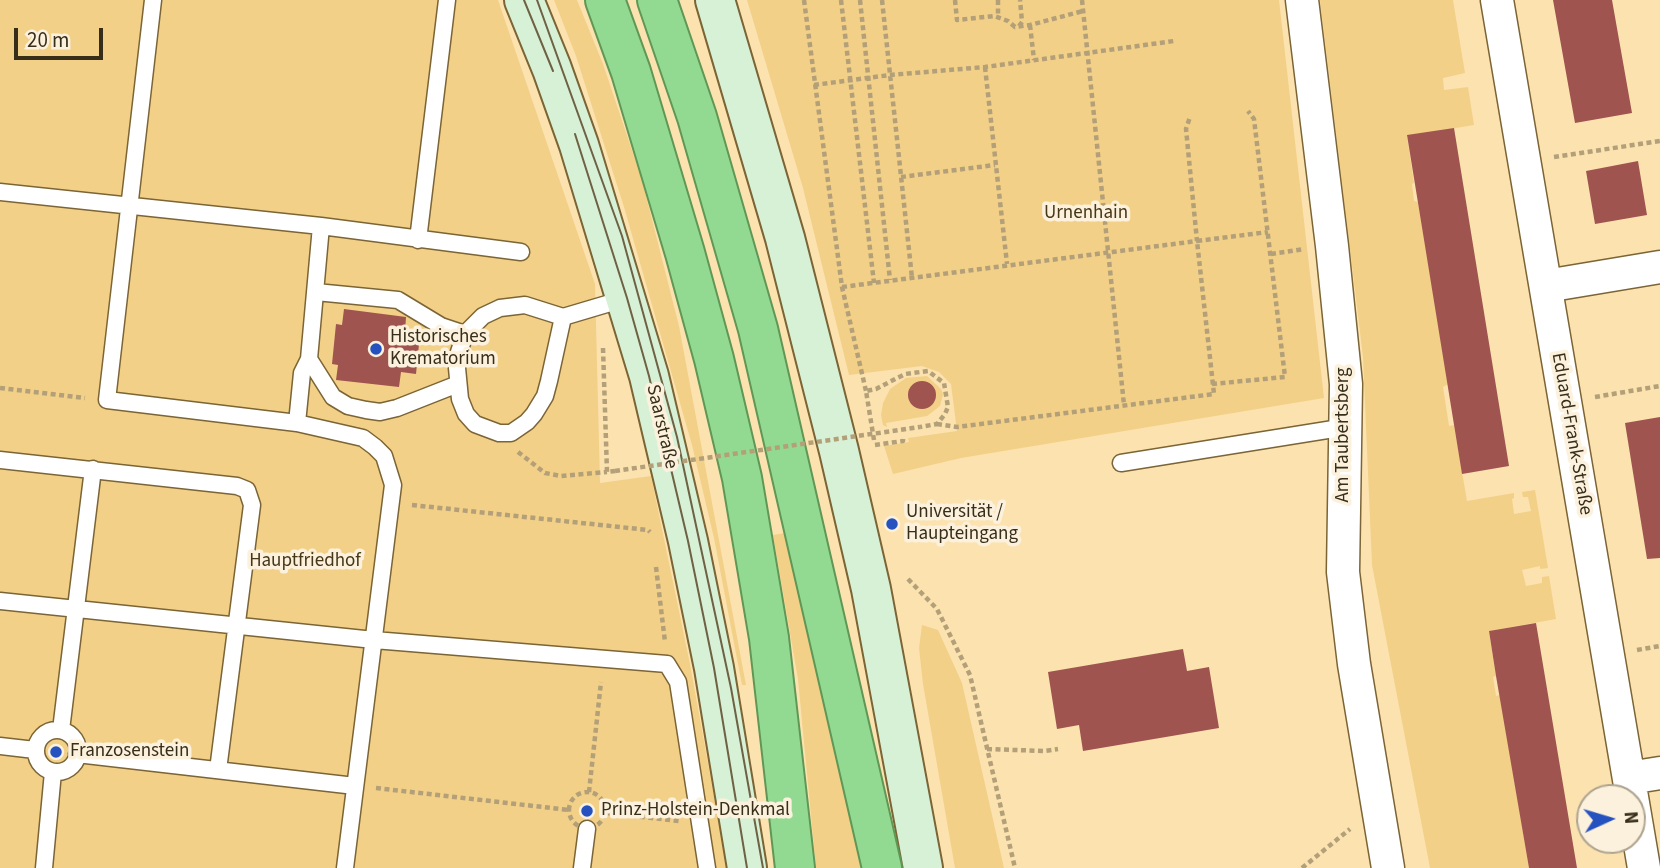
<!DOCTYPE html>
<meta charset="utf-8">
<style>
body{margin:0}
#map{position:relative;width:1660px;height:868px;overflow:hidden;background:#fbe2af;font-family:"Source Sans 3",sans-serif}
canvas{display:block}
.north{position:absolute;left:1576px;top:784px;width:70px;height:70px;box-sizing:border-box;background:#fbf1dd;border:2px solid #ada38f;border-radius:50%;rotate:86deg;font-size:19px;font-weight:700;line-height:28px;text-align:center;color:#372e1a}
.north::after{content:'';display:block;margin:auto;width:24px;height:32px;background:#2652c0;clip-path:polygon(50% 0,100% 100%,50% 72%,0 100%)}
.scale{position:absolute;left:14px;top:28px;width:89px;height:32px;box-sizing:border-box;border:4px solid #372e1a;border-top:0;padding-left:9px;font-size:21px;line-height:24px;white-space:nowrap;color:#372e1a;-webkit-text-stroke:5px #fbf1dd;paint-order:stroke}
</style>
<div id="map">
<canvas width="1660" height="868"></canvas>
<div class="north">N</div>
<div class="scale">20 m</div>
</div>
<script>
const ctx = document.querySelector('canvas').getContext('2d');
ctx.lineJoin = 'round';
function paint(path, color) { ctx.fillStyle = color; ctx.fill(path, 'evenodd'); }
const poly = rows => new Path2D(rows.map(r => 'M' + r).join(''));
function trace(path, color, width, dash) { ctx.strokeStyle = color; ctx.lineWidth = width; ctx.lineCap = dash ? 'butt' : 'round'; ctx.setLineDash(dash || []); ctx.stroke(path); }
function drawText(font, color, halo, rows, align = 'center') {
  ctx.font = font + ' "Source Sans 3",sans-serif'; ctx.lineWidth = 7; ctx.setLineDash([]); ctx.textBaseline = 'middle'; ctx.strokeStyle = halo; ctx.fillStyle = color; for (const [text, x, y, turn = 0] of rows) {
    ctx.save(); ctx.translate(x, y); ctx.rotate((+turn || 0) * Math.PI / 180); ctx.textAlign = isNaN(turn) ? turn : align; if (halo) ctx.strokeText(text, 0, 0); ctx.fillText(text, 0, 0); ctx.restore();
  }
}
paint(poly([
 [0,0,498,0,595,284,600,483,651,476,690,664,727,868,0,868],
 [554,0,577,0,603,64,642,180,679,326,746,685,742,685,714,538,692,445,624,207,576,56],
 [747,0,1279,0,1324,398,961,458,893,474,884,446,909,442,908,438,957,431,951,384,939,372,922,366,849,375,803,188],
 [1320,0,1453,0,1465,73,1443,78,1444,90,1468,87,1474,125,1407,136,1414,183,1412,184,1414,201,1418,202,1448,384,1443,387,1449,426,1454,425,1467,501,1514,493,1514,498,1512,499,1514,514,1531,511,1528,497,1523,497,1522,492,1535,490,1548,568,1540,569,1540,566,1522,570,1526,586,1542,583,1542,577,1549,576,1556,619,1489,631,1496,676,1493,677,1496,696,1500,695,1529,868,1430,868,1372,565,1363,357],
 [927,376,941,389,943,394,940,406,927,416,886,423,887,427,883,425,881,415,883,403,890,389,906,378],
 [785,533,858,832,866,868,816,868,798,679,773,535],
 [922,625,938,630,962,683,1004,868,955,868,923,684,919,648]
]), '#f3d088');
paint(poly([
 [1553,0,1612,0,1632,113,1575,123],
 [1454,128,1509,466,1462,474,1407,135],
 [1638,161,1647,215,1595,224,1586,171],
 [344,309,406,317,405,332,420,334,416,374,401,372,399,387,336,380,338,365,332,364,336,324,342,325],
 '908 395a14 14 0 1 1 28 0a14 14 0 1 1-28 0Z',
 [1660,417,1660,558,1647,559,1625,423],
 [1536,623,1577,868,1529,868,1496,676,1489,631],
 [1183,649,1187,671,1209,667,1219,728,1083,751,1079,725,1057,729,1048,672]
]), '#9f5450');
const service = poly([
 [153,0,107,400,297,423,302,373,309,359,321,226],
 [0,192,321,226,521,252],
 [418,240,447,0],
 [316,292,398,300,441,326,465,334],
 [563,317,549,381,545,396,534,414,527,422,511,433,499,433,475,424,466,414,460,399,457,368,459,352,465,334,483,316,500,308,525,305,563,317,627,298],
 [309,359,333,397,348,406,366,410,380,412,397,408,458,384],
 [297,423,363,438,375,447,384,456,393,485,345,868],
 [0,460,237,486,247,490,252,505,218,770],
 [1121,463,1346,427],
 [0,601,374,640,667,664,678,682,707,868],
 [61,730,93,469],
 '36 751a21 21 0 1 1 42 0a21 21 0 1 1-42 0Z',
 [0,746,35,750],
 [77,754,355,786],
 [44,868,53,772],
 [582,868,587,829]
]);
const minor = poly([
 [1302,0,1332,246,1346,384,1343,572,1354,664,1388,868],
 [1497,0,1644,868],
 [1546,286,1660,267],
 [1629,778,1660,773]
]);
const secondary = poly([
 [524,0,552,69,579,145,649,376,688,541,714,668,747,868],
 [715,0,785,238,839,451,871,589,923,868]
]);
const trunk = poly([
 [605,0,631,72,685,253,714,359,742,478,769,638,795,868],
 [657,0,697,117,758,329,882,868]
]);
trace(service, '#7b6435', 19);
trace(minor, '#7b6435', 35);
trace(secondary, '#7b6435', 42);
trace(trunk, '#609756', 42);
trace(poly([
 [804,0,842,287,866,391],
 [841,0,874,283],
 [860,0,890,280],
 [882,0,912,278],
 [955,0,957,20,994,16,1008,21,1015,27,1030,25,1083,11],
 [998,0,998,17],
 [1082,0,1124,405],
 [1030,25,1034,60],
 [1019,26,1022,22,1020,0],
 [985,67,1007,264],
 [814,85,890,75,985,67,1174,41],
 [1554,157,1660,141],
 [901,177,995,165],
 [1271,254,1304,249],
 [842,287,1197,241,1186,129,1190,117],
 [603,348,607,472,615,471],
 [1212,384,1285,377,1254,119,1248,111],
 [0,388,85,398],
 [1595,397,1660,386],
 [937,424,957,427,1214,394,1197,241,1268,232],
 [874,440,866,391,876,389,905,374,928,371,944,383,948,407,945,414,937,424,920,427],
 [875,445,903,441,903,439],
 [518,452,545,473,561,476,607,472],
 [412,505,648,530,650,532],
 [656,567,665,642],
 [908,579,937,609,970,675,1015,868],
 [1637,650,1660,646],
 [987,749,1044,751,1058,749],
 [376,788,569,810],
 '569 810a18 18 0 1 1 36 0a18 18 0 1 1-36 0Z',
 [589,792,601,682],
 [606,813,679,821],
 [1302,868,1350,829]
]), '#b3a079', 4.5, [5, 3.5]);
trace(service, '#fff', 16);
trace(minor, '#fff', 32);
trace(secondary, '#d6f1d6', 38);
trace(trunk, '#92da92', 38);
trace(poly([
 [524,0,553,71],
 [537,0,622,236,677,437,731,688,763,868],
 [575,134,627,298,649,376,688,541,714,668,747,868]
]), '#6f6144', 2);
trace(poly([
 [615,471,920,427]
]), '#b3a079', 4.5, [5, 3.5]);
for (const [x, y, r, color] of [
 [376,349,7,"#2652c0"],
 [892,524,7,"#2652c0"],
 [56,752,7,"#2652c0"],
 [587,811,7,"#2652c0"]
]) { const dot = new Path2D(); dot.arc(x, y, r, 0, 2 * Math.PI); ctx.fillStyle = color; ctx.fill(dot); trace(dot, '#fbf1dd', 2.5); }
drawText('19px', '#463717', '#fbf1dd', [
 ["Urnenhain",1086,214],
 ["Hauptfriedhof",305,562]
]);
drawText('19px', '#372e1a', '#fbf1dd', [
 ["Historisches",390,338],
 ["Krematorium",390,360],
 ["Universität /",906,513],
 ["Haupteingang",906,535],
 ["Franzosenstein",70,752],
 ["Prinz-Holstein-Denkmal",601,811]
], 'left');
drawText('19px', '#372e1a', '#fbf1dd', [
 ["Saarstraße",661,427,77],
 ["Eduard-Frank-Straße",1571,434,80],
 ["Am Taubertsberg",1344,435,-90]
]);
</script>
